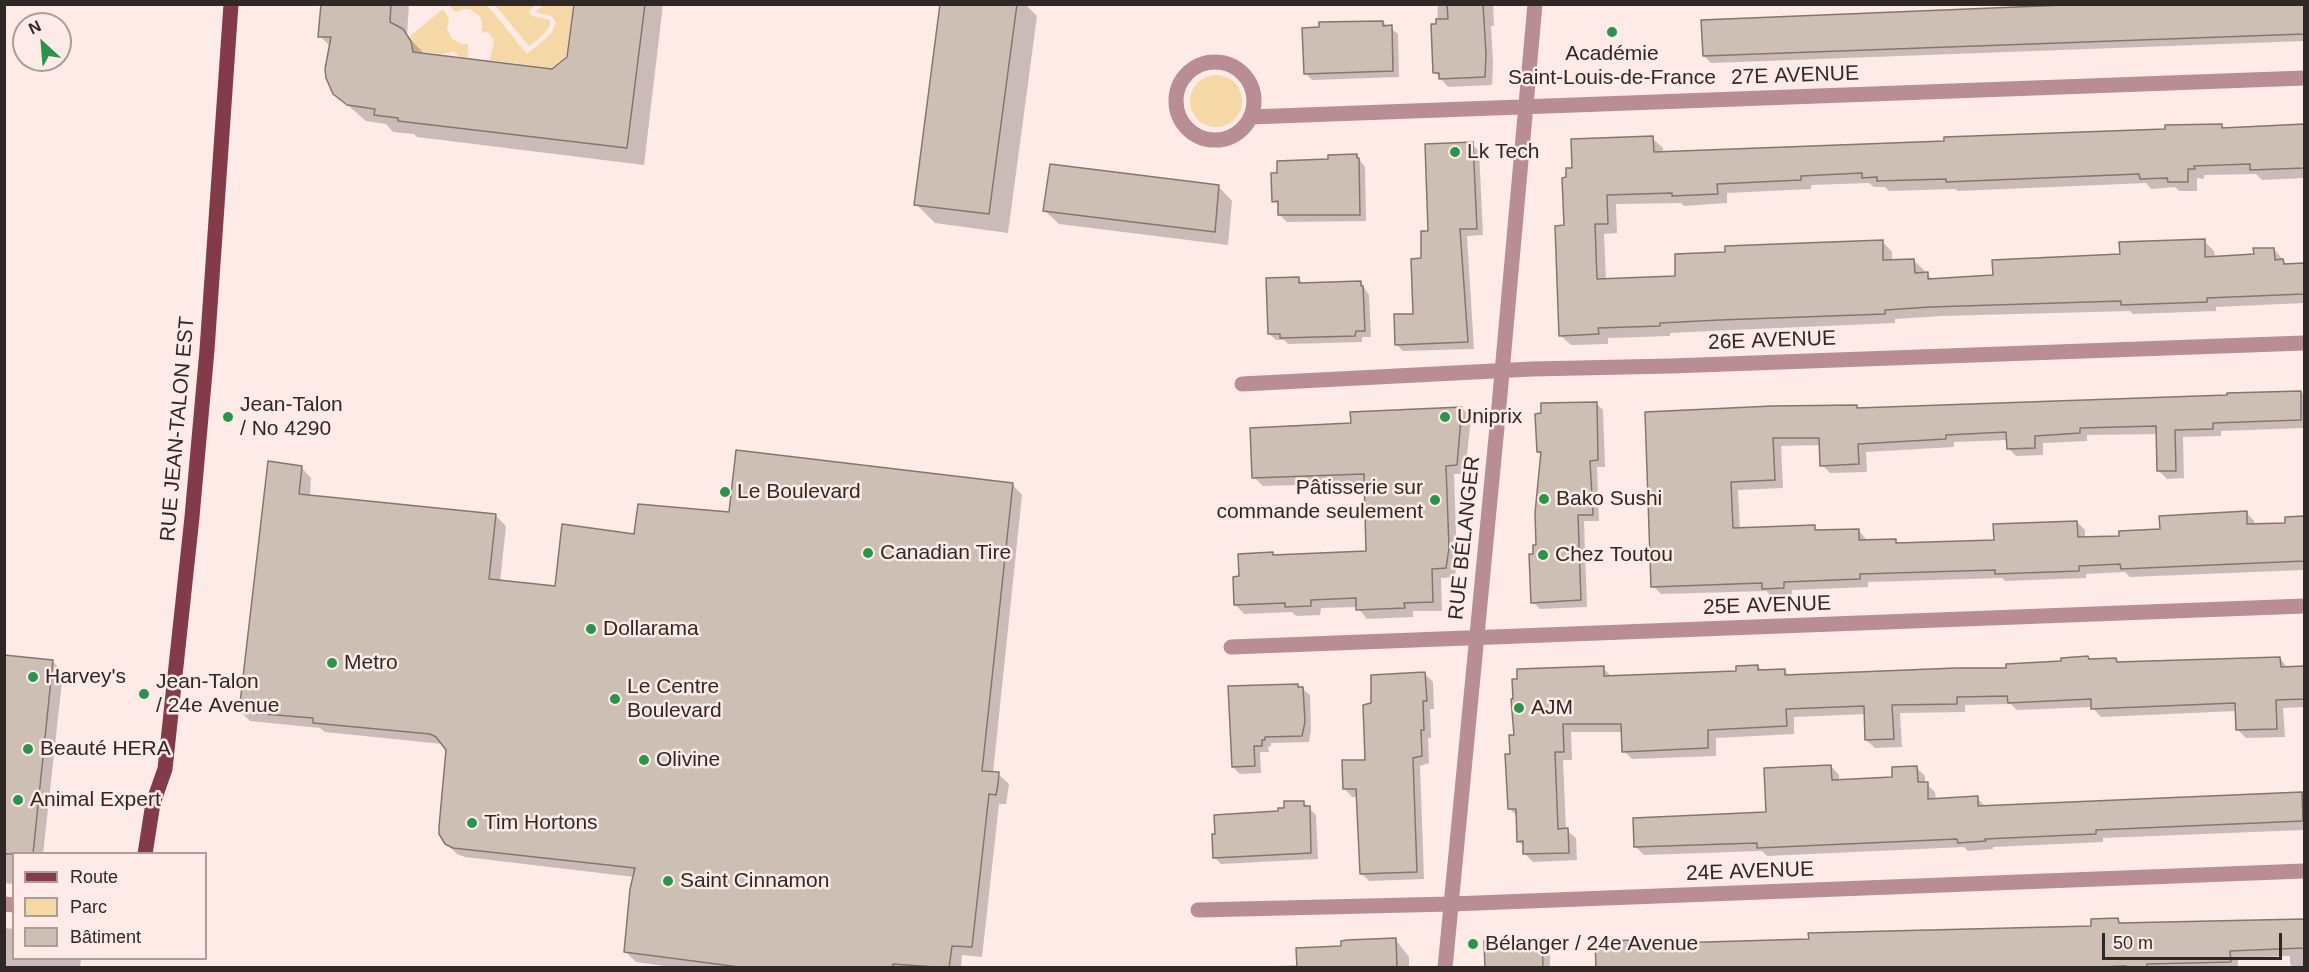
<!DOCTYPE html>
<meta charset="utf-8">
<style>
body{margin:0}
#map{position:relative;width:2309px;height:972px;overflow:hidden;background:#feeae6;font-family:Arial,sans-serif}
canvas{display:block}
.frame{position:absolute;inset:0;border:6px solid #302827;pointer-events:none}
.legend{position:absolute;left:12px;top:852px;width:195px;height:108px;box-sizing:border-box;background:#feeae6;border:2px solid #ac9c9a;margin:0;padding:8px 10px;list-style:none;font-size:18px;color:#302827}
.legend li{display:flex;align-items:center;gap:12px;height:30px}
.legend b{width:30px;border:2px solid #ac9c9a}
.north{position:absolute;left:12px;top:12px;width:60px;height:60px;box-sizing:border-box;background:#feeae6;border:2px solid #ac9c9a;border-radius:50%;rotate:334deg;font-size:16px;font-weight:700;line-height:24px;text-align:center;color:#302827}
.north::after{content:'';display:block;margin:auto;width:21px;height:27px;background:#2a944c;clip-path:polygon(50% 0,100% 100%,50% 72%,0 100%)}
.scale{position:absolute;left:2102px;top:933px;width:180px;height:27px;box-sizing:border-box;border:3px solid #302827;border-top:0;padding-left:8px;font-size:18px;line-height:21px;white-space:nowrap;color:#302827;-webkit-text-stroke:4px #feeae6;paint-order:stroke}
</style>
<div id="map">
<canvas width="2309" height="972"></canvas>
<div class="frame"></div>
<ul class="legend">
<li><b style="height:8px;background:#833a49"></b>Route</li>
<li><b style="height:16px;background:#f6d8a7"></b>Parc</li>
<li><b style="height:16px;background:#cebfb5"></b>Bâtiment</li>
</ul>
<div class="north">N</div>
<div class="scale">50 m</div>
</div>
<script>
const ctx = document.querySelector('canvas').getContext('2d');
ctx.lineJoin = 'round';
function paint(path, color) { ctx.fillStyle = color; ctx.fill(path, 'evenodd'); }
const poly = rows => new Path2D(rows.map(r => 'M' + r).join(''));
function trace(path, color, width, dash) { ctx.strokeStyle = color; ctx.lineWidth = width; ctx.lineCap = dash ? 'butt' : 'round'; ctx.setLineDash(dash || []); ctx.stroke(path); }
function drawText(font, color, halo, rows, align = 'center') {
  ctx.font = font + ' Arial,sans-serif'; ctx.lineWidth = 5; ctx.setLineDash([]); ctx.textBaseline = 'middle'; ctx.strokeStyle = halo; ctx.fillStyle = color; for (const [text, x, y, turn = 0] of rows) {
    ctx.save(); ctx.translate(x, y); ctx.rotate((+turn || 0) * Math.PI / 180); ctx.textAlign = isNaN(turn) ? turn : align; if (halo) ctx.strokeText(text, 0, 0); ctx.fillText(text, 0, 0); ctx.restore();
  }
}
paint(poly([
 [449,5,487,5,527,54,551,34,556,22,551,16,535,12,544,5,573,5,566,57,552,68,490,60,494,40,489,33,482,31,482,21,479,16,470,9,464,9,455,12],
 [495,5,536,5,530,10,530,15,550,20,550,26,542,36,529,46],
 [443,9,449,18,447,29,452,39,462,44,468,44,468,58,458,56,454,51,443,54,413,51,413,40,410,36],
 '1190 101a26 26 0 1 1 52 0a26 26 0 1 1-52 0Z'
]), '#f6d8a7');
paint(poly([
 [322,4,409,4,407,35,425,55,553,70,568,57,575,4,663,4,644,165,417,137,414,134,393,132,386,124,366,121,334,93,331,47,320,36],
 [942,4,1025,4,1037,16,1008,233,935,223,916,204],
 [1438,4,1493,4,1494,26,1491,26,1493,63,1492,85,1448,87,1435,72],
 [2144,4,2304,4,2304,41,1711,63,1704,56],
 [1383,22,1398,34,1399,77,1312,80,1305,73],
 [2221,126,2225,129,2304,126,2304,178,2262,180,2256,174,2204,175,2204,179,2197,178,2197,191,2179,191,2175,187,2151,189,2146,183,1958,191,1955,189,1889,191,1885,187,1874,187,1869,183,1811,185,1811,189,1727,193,1727,203,1684,206,1681,203,1616,204,1617,233,1604,234,1606,280,1677,278,1882,241,1892,252,1892,261,1913,260,1924,270,1924,274,1927,274,1933,280,1995,277,2204,241,2214,251,2215,258,2255,255,2274,249,2287,265,2304,265,2304,303,2216,307,2216,311,2133,314,2130,311,1941,316,1895,319,1895,323,1731,330,1670,333,1670,336,1608,338,1608,344,1571,345,1560,335,1568,179,1573,170,1652,138,1663,148,1663,153,1946,142],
 [1472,144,1479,151,1483,235,1467,236,1474,349,1403,351,1396,344,1415,315,1429,232],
 [1356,155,1365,167,1366,221,1287,222,1280,215,1280,207,1274,201,1330,161],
 [1219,187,1232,201,1228,245,1059,224,1045,211],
 [1298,278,1304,285,1361,283,1369,295,1371,337,1362,337,1362,342,1288,344,1284,340,1276,340,1269,334],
 [2304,393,2304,428,2221,431,2221,436,2183,437,2184,478,2167,479,2159,471,2158,434,2087,435,2087,441,2043,443,2043,455,2016,456,2008,448,2008,440,1954,442,1954,447,1866,452,1867,472,1830,473,1822,465,1821,445,1781,446,1783,488,1738,490,1740,529,1814,527,1819,532,1858,530,1866,539,1866,542,1895,540,1900,545,1995,542,2077,522,2085,530,2085,538,2121,537,2246,512,2254,521,2255,525,2286,524,2286,518,2304,517,2304,570,2130,577,2125,572,2086,574,2086,578,2005,581,2002,578,1868,582,1868,587,1792,590,1792,596,1771,596,1766,591,1661,594,1653,586,1646,413,1856,407,1859,409],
 [1596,403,1603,410,1605,467,1597,467,1599,521,1584,521,1587,607,1540,609,1533,602,1542,456,1538,452],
 [1462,408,1471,417,1465,474,1454,474,1457,558,1455,577,1441,578,1442,611,1413,611,1413,617,1367,619,1357,607,1321,608,1320,615,1296,616,1292,612,1244,614,1235,604,1241,577,1272,553,1276,557,1368,553,1365,483,1263,486,1254,477,1352,425],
 [301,467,311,478,310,497,495,515,506,526,500,582,556,588,636,535,730,513,1012,484,1022,495,993,773,998,774,1009,784,1006,804,999,804,982,957,962,955,961,968,678,968,636,962,626,952,634,877,465,857,457,854,446,843,448,750,442,744,325,732,320,728,250,721,240,711],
 [4,656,53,662,63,672,43,854,14,854,14,884,4,883],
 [2088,658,2091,660,2116,659,2120,664,2280,658,2288,669,2304,668,2304,707,2283,708,2285,737,2246,738,2238,730,2237,711,2101,717,2092,707,2017,710,2011,704,1965,705,1965,712,1900,713,1902,747,1875,748,1866,740,1866,714,1794,717,1794,734,1716,738,1716,756,1632,759,1624,751,1623,732,1571,732,1572,760,1563,760,1566,830,1576,838,1577,860,1533,862,1525,854,1525,847,1518,841,1517,816,1510,809,1512,756,1516,737,1603,668,1611,676,1738,673,1758,666,1763,671,1784,671,1790,676,2008,670],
 [1425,674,1433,682,1434,709,1430,709,1431,738,1428,738,1429,763,1420,766,1424,879,1369,881,1361,873,1358,797,1352,797,1345,789,1367,761,1372,704],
 [1297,685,1310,695,1311,729,1309,742,1271,743,1271,746,1268,747,1269,752,1260,752,1261,773,1240,774,1233,767],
 [1831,766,1839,775,1839,781,1894,779,1917,768,1925,776,1925,783,1935,792,1936,800,1977,798,1986,807,2304,794,2304,830,2103,838,2103,842,1993,847,1993,849,1968,851,1964,847,1767,856,1762,851,1644,855,1635,846,1767,814],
 [1303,802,1316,815,1318,859,1221,864,1214,857,1286,809],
 [2118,920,2122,924,2230,923,2304,920,2304,968,2294,968,2290,964,2290,956,2238,958,2238,968,1597,968,1638,941,1642,946,1761,942,2092,927],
 [4,928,14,929,14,958,81,958,80,968,4,968],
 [1396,940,1409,957,1409,968,1230,968,1298,965,1343,947],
 [1541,940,1550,948,1550,968,1486,968]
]), '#0003');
const building = poly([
 [321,4,391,4,390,22,403,29,411,41,413,52,552,69,567,57,574,4,645,4,627,148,398,121,398,118,374,115,375,109,347,105,333,94,326,78,325,69,331,37,318,37,321,4],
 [940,4,1017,4,989,214,914,205,940,4],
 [1447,4,1483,4,1486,54,1485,77,1439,79,1439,73,1433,73,1431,24,1436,24,1436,19,1448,19,1447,4],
 [2089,4,2304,4,2304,34,1703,56,1701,20,2089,4],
 [1383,21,1383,26,1392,25,1393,71,1304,74,1302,28,1319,27,1319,22,1383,21],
 [2222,124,2222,128,2304,124,2304,168,2250,170,2250,164,2194,166,2195,169,2188,169,2188,182,2168,182,2167,178,2140,179,2139,174,1946,182,1946,179,1877,181,1877,177,1862,178,1862,173,1801,176,1801,180,1717,184,1718,194,1672,196,1672,193,1607,195,1608,224,1595,224,1597,279,1675,276,1675,254,1725,252,1725,246,1883,240,1883,260,1914,259,1915,273,1928,272,1928,279,1993,275,1992,260,2120,254,2119,242,2205,239,2205,257,2254,254,2253,248,2274,248,2275,260,2283,259,2284,264,2304,263,2304,294,2207,298,2207,302,2121,305,2121,301,1930,307,1885,310,1885,314,1720,320,1660,323,1660,326,1598,328,1599,334,1559,336,1555,226,1564,225,1562,178,1566,177,1566,168,1572,168,1571,139,1653,136,1654,152,1944,141,1944,137,2165,129,2165,125,2222,124],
 [1473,142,1477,229,1460,229,1468,342,1395,345,1394,314,1413,314,1411,259,1421,258,1421,231,1428,231,1425,144,1473,142],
 [1357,154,1357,158,1359,158,1360,215,1278,215,1278,201,1272,202,1271,173,1277,173,1277,161,1328,159,1328,155,1357,154],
 [1050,164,1219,185,1215,232,1043,211,1050,164],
 [1299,277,1299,283,1361,281,1361,286,1363,286,1365,331,1356,331,1355,336,1280,338,1280,334,1268,334,1266,278,1299,277],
 [2301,391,2301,420,2213,423,2213,429,2175,430,2176,471,2157,471,2156,426,2080,428,2080,433,2035,436,2035,448,2007,449,2006,432,1946,435,1946,439,1858,444,1859,464,1820,466,1819,438,1773,438,1775,480,1731,482,1733,528,1815,525,1815,530,1859,529,1859,540,1896,539,1896,543,1994,540,1993,524,2077,521,2078,537,2119,536,2119,531,2160,529,2159,516,2247,511,2247,524,2285,523,2285,517,2304,516,2304,561,2121,569,2120,564,2079,566,2079,571,1995,574,1995,570,1860,574,1860,579,1784,582,1784,588,1762,589,1762,583,1651,587,1645,412,1772,406,1857,405,1857,408,2227,395,2227,393,2301,391],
 [1597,402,1598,460,1590,461,1593,515,1578,515,1581,600,1531,603,1529,554,1533,554,1533,545,1536,545,1535,513,1541,452,1537,452,1535,414,1541,413,1541,403,1597,402],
 [1462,407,1457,465,1446,466,1449,548,1446,568,1432,569,1433,602,1404,603,1405,608,1356,610,1356,598,1311,600,1311,606,1285,607,1285,603,1234,605,1233,577,1239,576,1238,554,1273,552,1273,555,1366,551,1364,474,1252,478,1250,428,1351,423,1350,412,1462,407],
 [736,450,1013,483,982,771,999,772,998,784,996,795,989,794,972,947,952,946,949,968,893,964,893,968,747,968,624,952,630,889,635,868,453,848,445,844,439,834,439,827,446,750,436,737,430,734,313,723,313,718,239,712,268,461,302,466,299,494,496,514,489,579,555,586,562,524,634,534,638,504,729,512,736,450],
 [4,655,53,660,33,854,4,854,4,655],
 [2088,656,2089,659,2116,658,2117,662,2280,657,2281,667,2304,666,2304,699,2276,700,2277,729,2236,730,2235,703,2091,709,2091,699,2008,703,2007,696,1957,697,1957,704,1892,705,1894,739,1865,740,1864,706,1786,709,1787,726,1708,730,1708,748,1622,752,1621,724,1563,724,1564,752,1555,752,1558,829,1568,828,1569,853,1523,854,1523,841,1517,842,1516,809,1508,809,1505,754,1510,754,1509,735,1514,735,1511,699,1513,699,1512,679,1517,679,1517,669,1604,666,1604,676,1736,671,1736,666,1758,665,1758,670,1785,669,1785,675,1956,668,2006,668,2006,664,2061,661,2061,658,2088,656],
 [1425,672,1427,701,1423,701,1424,730,1421,730,1422,756,1413,758,1417,872,1360,874,1356,789,1343,789,1342,760,1365,760,1363,705,1371,703,1371,675,1425,672],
 [1298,684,1298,687,1303,687,1305,722,1302,736,1265,737,1265,740,1262,740,1262,746,1254,746,1255,766,1232,767,1228,686,1298,684],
 [1831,765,1832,780,1892,777,1892,767,1917,766,1918,782,1928,782,1928,799,1978,796,1978,806,2302,792,2303,821,2096,830,2096,834,1985,839,1986,841,1958,843,1957,839,1757,848,1757,843,1634,847,1633,818,1766,812,1764,768,1831,765],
 [1284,801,1304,801,1304,806,1310,806,1311,853,1213,858,1212,834,1215,834,1214,815,1278,811,1278,808,1284,808,1284,801],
 [2118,918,2119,923,2304,919,2304,948,2230,951,2231,962,2147,964,2147,968,2126,968,2126,966,2076,968,1596,968,1595,941,1638,940,1638,944,1809,939,1808,933,2091,926,2091,919,2118,918],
 [1396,938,1397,968,1297,968,1296,948,1341,946,1341,941,1347,940,1396,938],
 [1542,939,1543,968,1485,968,1484,941,1542,939]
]);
paint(building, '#cebfb5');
trace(building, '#84766d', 1.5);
trace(poly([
 '1176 101a39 39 0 1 1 78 0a39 39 0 1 1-78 0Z',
 [1250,117,2304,78],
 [1242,384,1532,369,1671,366,2304,343],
 [1231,647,2304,606],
 [4,904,14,905],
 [1198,910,1451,904,2304,871],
 [1445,968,1499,406,1535,4]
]), '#b88d93', 15);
trace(poly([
 [145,854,153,803,165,769,192,517,207,350,231,4]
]), '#833a49', 15);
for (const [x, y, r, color] of [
 [1612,32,6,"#2a944c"],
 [1455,152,6,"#2a944c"],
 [228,417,6,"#2a944c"],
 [1445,417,6,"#2a944c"],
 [725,492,6,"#2a944c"],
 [1544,499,6,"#2a944c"],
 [1435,500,6,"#2a944c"],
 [868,553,6,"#2a944c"],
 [1543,555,6,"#2a944c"],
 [591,629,6,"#2a944c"],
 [332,663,6,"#2a944c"],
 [33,677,6,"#2a944c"],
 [144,694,6,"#2a944c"],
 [615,699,6,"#2a944c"],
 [1519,708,6,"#2a944c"],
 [28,749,6,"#2a944c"],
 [644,760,6,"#2a944c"],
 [18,800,6,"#2a944c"],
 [472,823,6,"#2a944c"],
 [668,881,6,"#2a944c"],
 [1473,944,6,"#2a944c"]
]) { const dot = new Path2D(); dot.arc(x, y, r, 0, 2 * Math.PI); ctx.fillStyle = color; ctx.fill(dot); trace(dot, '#feeae6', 2); }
drawText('21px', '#302827', '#feeae6', [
 ["Académie",1612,54,"center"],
 ["Saint-Louis-de-France",1612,78,"center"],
 ["Lk Tech",1467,152],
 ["Jean-Talon",240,405],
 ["/ No 4290",240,429],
 ["Uniprix",1457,417],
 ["Pâtisserie sur",1423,488,"right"],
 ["commande seulement",1423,512,"right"],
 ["Le Boulevard",737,492],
 ["Bako Sushi",1556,499],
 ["Canadian Tire",880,553],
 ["Chez Toutou",1555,555],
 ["Dollarama",603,629],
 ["Metro",344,663],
 ["Harvey's",45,677],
 ["Jean-Talon",156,682],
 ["/ 24e Avenue",156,706],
 ["Le Centre",627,687],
 ["Boulevard",627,711],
 ["AJM",1531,708],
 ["Beauté HERA",40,749],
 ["Olivine",656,760],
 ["Animal Expert",30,800],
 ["Tim Hortons",484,823],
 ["Saint Cinnamon",680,881],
 ["Bélanger / 24e Avenue",1485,944]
], 'left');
drawText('21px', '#302827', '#feeae6', [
 ["27E AVENUE",1795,76,-2],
 ["26E AVENUE",1772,341,-2],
 ["RUE JEAN-TALON EST",178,429,-85],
 ["RUE BÉLANGER",1465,538,-84],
 ["25E AVENUE",1767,606,-2],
 ["24E AVENUE",1750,872,-2]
]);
</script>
